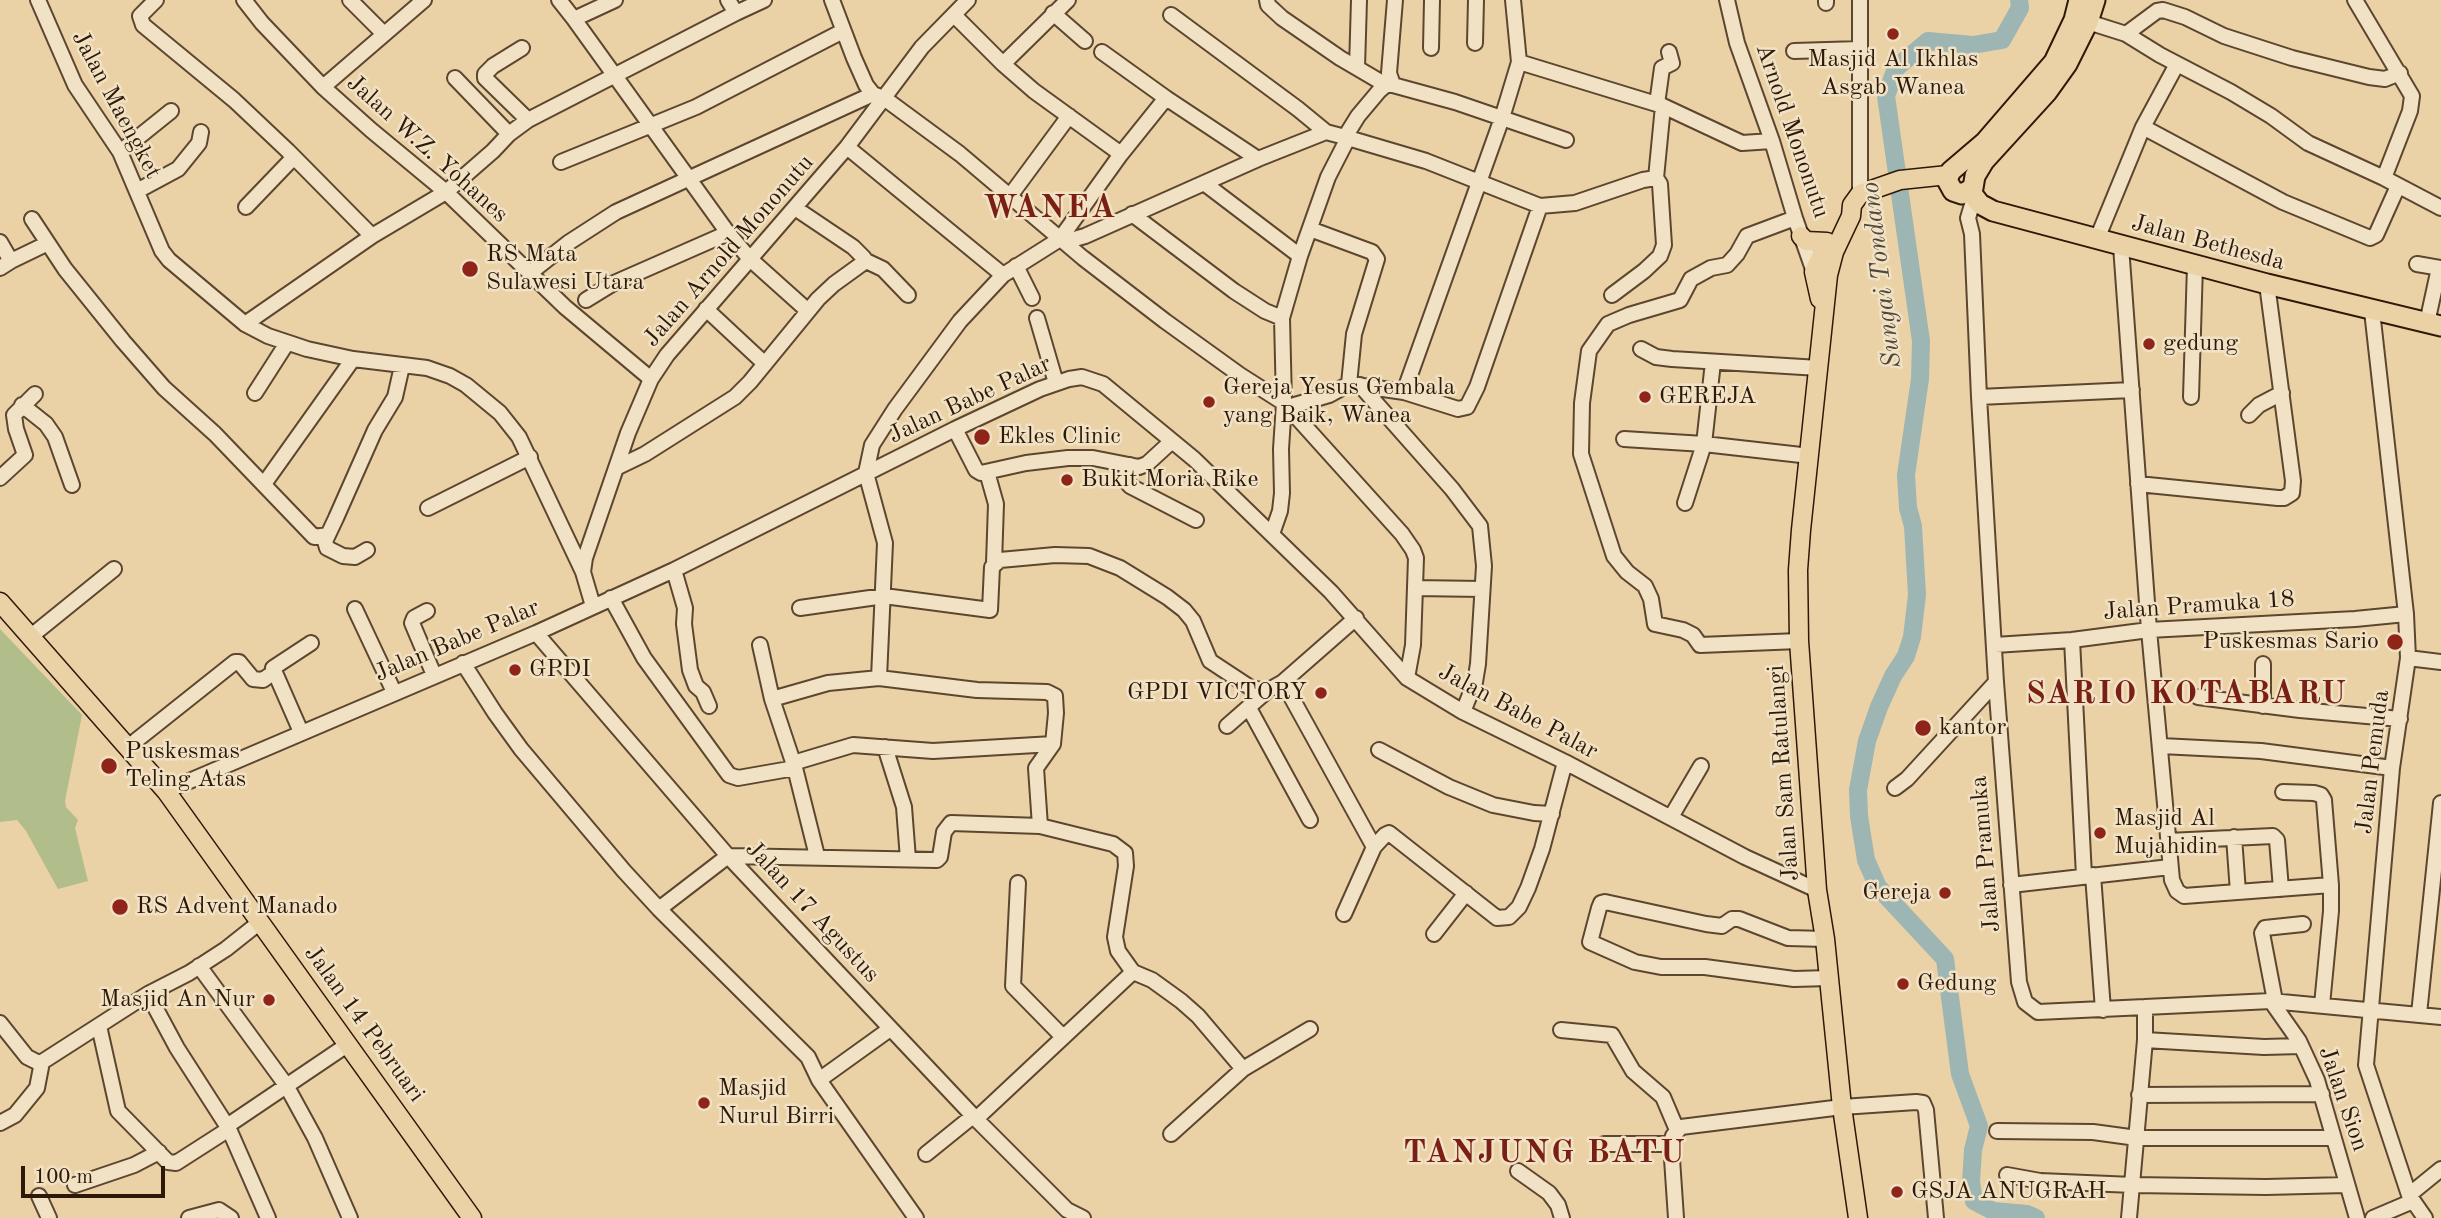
<!DOCTYPE html>
<style>
body{margin:0}
#map{position:relative;width:2441px;height:1218px;overflow:hidden;background:#ead2a6;font-family:"Old Standard TT",serif}
canvas{display:block}
.scale{position:absolute;left:21px;top:1166px;width:144px;height:32px;box-sizing:border-box;border:4px solid #2e1807;border-top:0;padding-left:9px;font-size:21px;line-height:24px;white-space:nowrap;color:#2e1807;-webkit-text-stroke:5px #f1e2c5;paint-order:stroke}
</style>
<div id="map">
<canvas width="2441" height="1218"></canvas>
<div class="scale">100 m</div>
</div>
<script>
const ctx = document.querySelector('canvas').getContext('2d');
ctx.lineJoin = 'round';
function paint(path, color) { ctx.fillStyle = color; ctx.fill(path, 'evenodd'); }
const poly = rows => new Path2D(rows.map(r => 'M' + r).join(''));
function trace(path, color, width, dash) { ctx.strokeStyle = color; ctx.lineWidth = width; ctx.lineCap = dash ? 'butt' : 'round'; ctx.setLineDash(dash || []); ctx.stroke(path); }
function drawText(font, color, halo, rows, align = 'center') {
  ctx.font = font + ' "Old Standard TT",serif'; ctx.lineWidth = 5; ctx.setLineDash([]); ctx.textBaseline = 'middle'; ctx.strokeStyle = halo; ctx.fillStyle = color; for (const [text, x, y, turn = 0] of rows) {
    ctx.save(); ctx.translate(x, y); ctx.rotate((+turn || 0) * Math.PI / 180); ctx.textAlign = isNaN(turn) ? turn : align; if (halo) ctx.strokeText(text, 0, 0); ctx.fillText(text, 0, 0); ctx.restore();
  }
}
paint(poly([
 [0,629,82,715,65,801,66,807,78,820,75,828,88,881,58,889,26,831,17,820,0,822]
]), '#b1bd8a');
trace(poly([
 [2019,0,2020,8,2002,40,1973,45,1928,41,1896,68,1886,96,1921,341,1920,379,1906,475,1908,508,1913,526,1917,595,1912,637,1906,656,1893,676,1879,707,1867,741,1858,790,1859,816,1866,860,1878,887,1945,959,1960,1074,1979,1126,1973,1150,1971,1182,1974,1201,1993,1211,2027,1214,2036,1218]
]), '#9db5b3', 18);
const minor = poly([
 [38,0,75,85,120,152,162,251,169,260,245,324,268,336,307,349,353,359,427,368,450,376,466,385,500,413,519,437,583,572],
 [156,0,140,16,143,25,234,100,288,151,372,236],
 [244,0,262,23,323,87,371,130,446,192,565,307,651,379],
 [350,0,383,33],
 [559,0,574,19,615,0],
 [728,0,736,13,764,0],
 [832,0,854,58,866,85,873,94,884,98,960,154,1083,258,1165,321,1240,375,1284,403,1402,534,1413,550,1416,558,1413,645,1407,678],
 [1267,0,1268,5,1282,18,1340,58,1386,85],
 [1727,0,1737,43,1772,141,1795,218,1814,272],
 [1826,0,1826,3],
 [2355,0,2412,96,2410,111,2384,178],
 [1053,13,1085,41],
 [954,15,1003,64,1034,91,1121,154],
 [1171,15,1298,109,1326,132],
 [574,19,728,233,750,259,808,311],
 [2088,22,2126,34,2160,55,2231,92,2271,116,2308,143,2384,178,2441,208],
 [2126,34,2157,11,2163,10,2185,17,2224,36,2292,58,2369,77,2385,79,2400,73],
 [1475,43,1476,0],
 [522,48,493,66,485,74,485,78,528,120],
 [1431,48,1432,0],
 [1794,51,1860,49],
 [1102,52,1166,98,1258,159],
 [1519,62,1663,106,1742,143,1772,141],
 [1003,64,1068,0],
 [1357,68,1359,0],
 [455,78,509,134],
 [1393,85,1389,73,1395,0],
 [323,87,424,0],
 [1657,104,1662,68,1672,63,1669,52],
 [2143,127,2283,202,2370,238,2376,235,2398,186],
 [1348,138,1426,161,1540,206,1575,203,1643,180,1656,178],
 [847,147,1003,275],
 [120,152,171,111],
 [561,162,696,107,843,31],
 [1204,183,1300,256],
 [137,191,178,169,199,143,201,132],
 [1860,194,1860,0],
 [1010,196,1069,116],
 [1974,198,1968,218,1972,234,1979,397,1996,682,2019,982,2025,1002,2038,1012,2145,1007,2145,1040,2129,1218],
 [246,207,294,157],
 [1132,214,1234,291,1265,311,1282,318],
 [1795,218,1747,236,1737,254,1727,265,1711,268,1691,279,1680,300,1629,315,1608,324,1589,351,1582,403,1581,454,1614,556,1627,572,1645,586,1651,599,1655,624,1683,630,1693,635,1700,645,1799,641],
 [32,219,65,269,123,341,164,388,215,434,314,537,328,535,336,518,375,430,395,397,402,366],
 [1310,229,1372,252,1377,259,1354,334,1349,384],
 [2097,239,2143,127,2177,64],
 [0,242,11,261,0,268],
 [1064,242,1085,236,1258,159,1326,132,1345,137],
 [2121,246,2149,630,2172,880,2177,891,2184,896,2331,885,2331,911,2322,1005],
 [864,260,883,269,908,295],
 [11,261,42,246],
 [2417,264,2441,268],
 [1016,266,1032,298],
 [530,273,568,243,616,212,873,94],
 [1612,295,1644,271,1660,256,1664,245,1660,184,1656,178,1663,106],
 [586,300,612,284,728,233],
 [706,309,765,364],
 [2372,311,2406,614,2408,658,2392,768,2366,1065,2409,1195,2425,1218],
 [1037,318,1056,383],
 [2427,323,2439,268],
 [245,324,372,236,446,192,493,151,509,134,528,120,736,13],
 [1641,349,1656,357,1672,359,1819,368],
 [1360,385,1452,489,1480,526,1484,566,1478,664,1475,682,1463,712],
 [1404,392,1502,118,1519,62,1513,0],
 [255,393,287,343],
 [1979,397,2132,390],
 [2191,397,2195,265],
 [22,405,46,424,55,437,72,485],
 [1288,407,1329,395,1349,384,1404,392,1458,409,1467,407,1477,387,1540,206],
 [2249,415,2259,405,2282,393],
 [955,429,976,470,981,473,1026,463,1068,458,1093,458,1139,467,1147,464,1172,441],
 [1624,439,1704,444,1810,456],
 [1130,465,1126,474,1126,481,1130,486,1196,520],
 [616,468,645,454,735,397,750,382,818,299,834,284,863,263,864,258,853,247,795,208],
 [987,472,996,504,994,563],
 [0,478,25,455,16,429,14,415,35,394],
 [264,484,353,359],
 [2138,484,2278,498,2284,498,2292,493,2293,481,2267,284],
 [1685,503,1704,444,1713,362],
 [428,508,530,457],
 [1272,534,1280,511,1282,493,1281,449,1284,403,1282,318,1300,256,1328,177,1348,138,1345,137,1358,116,1379,91,1386,85,1393,85,1455,102,1566,140],
 [328,535,325,541,327,548,343,556,355,557,367,550],
 [674,570,685,608,684,624,690,670,696,686,703,692,709,706],
 [1415,588,1482,589],
 [611,598,644,658,729,775,738,778,795,768],
 [593,606,583,572,585,558,628,433,651,379,667,355,847,147,922,47,968,0],
 [800,608,884,596,990,610,992,567,1000,560,1055,555,1089,556,1120,568,1167,597,1184,610,1193,621,1210,661,1251,688,1267,691,1283,682,1356,618],
 [355,609,394,692],
 [427,611,414,618,412,623,434,675],
 [536,633,728,856,976,1119,1067,1210,1083,1218],
 [30,637,114,569],
 [2072,640,2084,876],
 [760,645,772,699,795,768,817,856],
 [1995,645,2072,640,2149,630,2355,619,2406,614],
 [2408,658,2441,662],
 [463,663,495,713,521,749,624,871,659,909,808,1057,819,1080,916,1218],
 [879,678,885,543,866,473,872,445,895,409,960,321,1003,275,1060,239,1121,154,1166,98],
 [1283,682,1374,847],
 [2198,697,2300,710,2400,719],
 [772,699,828,683,879,678,977,690,1047,692,1055,696,1056,713,1053,744,1036,768,1040,826,1113,844,1125,853,1126,866,1115,937,1118,951,1133,972,976,1119],
 [2263,706,2263,664],
 [1249,708,1310,820],
 [1227,726,1267,691],
 [301,732,273,668,311,643],
 [2161,746,2261,751,2392,768],
 [128,747,235,662,239,662,253,679,263,680,274,672],
 [885,747,904,807,908,859],
 [1379,750,1449,787,1493,805,1534,813,1552,814],
 [793,763,853,745,933,751,1053,744],
 [1895,788,1907,779,1996,682],
 [166,791,536,633,674,570,955,429,1040,389,1069,379,1082,377,1103,384,1194,459,1331,592,1407,678,1463,712,1565,762,1745,857,1817,890],
 [2283,792,2314,793,2321,795,2324,800,2331,885],
 [1671,817,1701,766],
 [2234,837,2238,892],
 [2168,841,2273,836,2277,840,2281,889],
 [2093,875,2103,1010],
 [1018,883,1013,986,1063,1037],
 [2011,885,2170,867],
 [659,909,728,856,937,860,940,857,944,832,951,823,1040,826],
 [1344,914,1374,847,1385,835,1389,833,1497,918,1509,917,1519,907,1528,888,1542,849,1565,762],
 [1434,934,1466,893],
 [1825,939,1788,938,1739,919,1732,919,1722,926,1706,924,1605,902,1601,903,1599,908,1590,942,1635,962,1661,967,1705,967,1794,979,1829,978],
 [199,966,286,1085,315,1138,350,1218],
 [1133,972,1152,980,1181,1001,1198,1016,1243,1069,1171,1134],
 [148,994,189,973,226,949,260,922],
 [2271,1001,2299,1041,2317,1080,2357,1218],
 [2275,1001,2262,933,2265,928,2303,924],
 [2145,1007,2271,1001,2441,1017],
 [2419,1014,2441,803],
 [0,1023,27,1057,37,1062,42,1062,148,994,177,1048,229,1129,268,1218],
 [99,1026,118,1111,168,1162,176,1163,229,1129],
 [1561,1030,1612,1035,1633,1071,1663,1097,1677,1130],
 [2145,1040,2264,1047,2301,1046],
 [1243,1069,1310,1029],
 [819,1080,890,1029],
 [2139,1095,2322,1094],
 [0,1123,15,1115,37,1088,42,1062],
 [227,1126,347,1045],
 [1997,1131,2093,1132,2137,1138,2333,1138],
 [1604,1144,1671,1144],
 [926,1154,973,1116],
 [1518,1171,1549,1193,1558,1205,1562,1218],
 [2007,1175,2040,1181,2133,1185,2266,1187,2346,1185],
 [75,1185,134,1165,159,1152],
 [2409,1195,2441,1169],
 [39,1196,49,1218],
 [189,1218,219,1210,231,1218],
 [1676,1218,1671,1144,1673,1136,1681,1127,1842,1107,1916,1102,1923,1103,1926,1110,1936,1218],
 [2373,1218,2413,1201]
]);
const major = poly([
 [1801,236,1806,241,1827,242],
 [1820,299,1814,272,1827,243],
 [0,602,166,791,472,1218],
 [1858,1218,1842,1107,1825,939,1817,890,1799,641,1798,570,1801,530,1828,275,1834,252,1851,216,1852,205,1860,194,1900,180,1948,175]
]);
const highway = poly([
 [2079,0,2074,20,2054,62,1985,142,1951,171,1947,180,1953,191,1962,194,1973,188,1975,176,1984,161,2047,92,2067,64,2088,22,2095,0],
 [1970,191,1980,204,1993,211,2267,284,2441,326]
]);
trace(minor, '#5d462f', 18);
trace(major, '#2e1807', 21);
trace(highway, '#2e1807', 23);
trace(minor, '#f1e2c5', 14);
trace(major, '#ead2a6', 18);
trace(highway, '#ead2a6', 19);
for (const [x, y, r, color] of [
 [1893,34,7,"#8f2418"],
 [470,269,9,"#8f2418"],
 [2149,344,7,"#8f2418"],
 [1645,397,7,"#8f2418"],
 [1209,402,7,"#8f2418"],
 [982,437,9,"#8f2418"],
 [1067,480,7,"#8f2418"],
 [2395,642,9,"#8f2418"],
 [515,670,7,"#8f2418"],
 [1321,693,7,"#8f2418"],
 [1923,728,9,"#8f2418"],
 [109,766,9,"#8f2418"],
 [2100,833,7,"#8f2418"],
 [1945,893,7,"#8f2418"],
 [120,907,9,"#8f2418"],
 [1903,984,7,"#8f2418"],
 [269,1000,7,"#8f2418"],
 [704,1103,7,"#8f2418"],
 [1897,1192,7,"#8f2418"]
]) { const dot = new Path2D(); dot.arc(x, y, r, 0, 2 * Math.PI); ctx.fillStyle = color; ctx.fill(dot); trace(dot, '#f1e2c5', 2.5); }
drawText('24px', '#2e1807', '#f1e2c5', [
 ["Masjid Al Ikhlas",1893,60,"center"],
 ["Asgab Wanea",1893,88,"center"],
 ["RS Mata",486,255],
 ["Sulawesi Utara",486,283],
 ["gedung",2163,344],
 ["Gereja Yesus Gembala",1223,388],
 ["yang Baik, Wanea",1223,416],
 ["GEREJA",1659,397],
 ["Ekles Clinic",998,437],
 ["Bukit Moria Rike",1081,480],
 ["Puskesmas Sario",2379,642,"right"],
 ["GPDI",529,670],
 ["GPDI VICTORY",1307,693,"right"],
 ["kantor",1939,728],
 ["Puskesmas",125,752],
 ["Teling Atas",125,780],
 ["Masjid Al",2114,819],
 ["Mujahidin",2114,847],
 ["Gereja",1931,893,"right"],
 ["RS Advent Manado",136,907],
 ["Gedung",1917,984],
 ["Masjid An Nur",255,1000,"right"],
 ["Masjid",718,1089],
 ["Nurul Birri",718,1117],
 ["GSJA ANUGRAH",1911,1192]
], 'left');
drawText('24px', '#2e1807', '#f1e2c5', [
 ["Jalan Maengket",116,105,62],
 ["Arnold Mononutu",1792,131,71],
 ["Jalan W.Z. Yohanes",427,149,42],
 ["Jalan Bethesda",2208,243,15],
 ["Jalan Arnold Mononutu",729,251,-49],
 ["Jalan Babe Palar",970,400,-25],
 ["Jalan Pramuka 18",2199,606,-4],
 ["Jalan Babe Palar",457,641,-23],
 ["Jalan Babe Palar",1518,712,28],
 ["Jalan Pemuda",2373,762,-83],
 ["Jalan Sam Ratulangi",1784,773,-94],
 ["Jalan Pramuka",1986,854,-95],
 ["Jalan 17 Agustus",812,912,47],
 ["Jalan 14 Pebruari",364,1024,54],
 ["Jalan Sion",2343,1099,71]
]);
drawText('italic 26px', '#4f473b', '#f1e2c5', [
 ["Sungai Tondano",1882,275,-97]
]);
ctx.letterSpacing = '2px';
drawText('bold 32px', '#7a1f14', '#f1e2c5', [
 ["WANEA",1050,209],
 ["SARIO KOTABARU",2187,695],
 ["TANJUNG BATU",1545,1154]
]);
ctx.letterSpacing = '0px';
</script>
